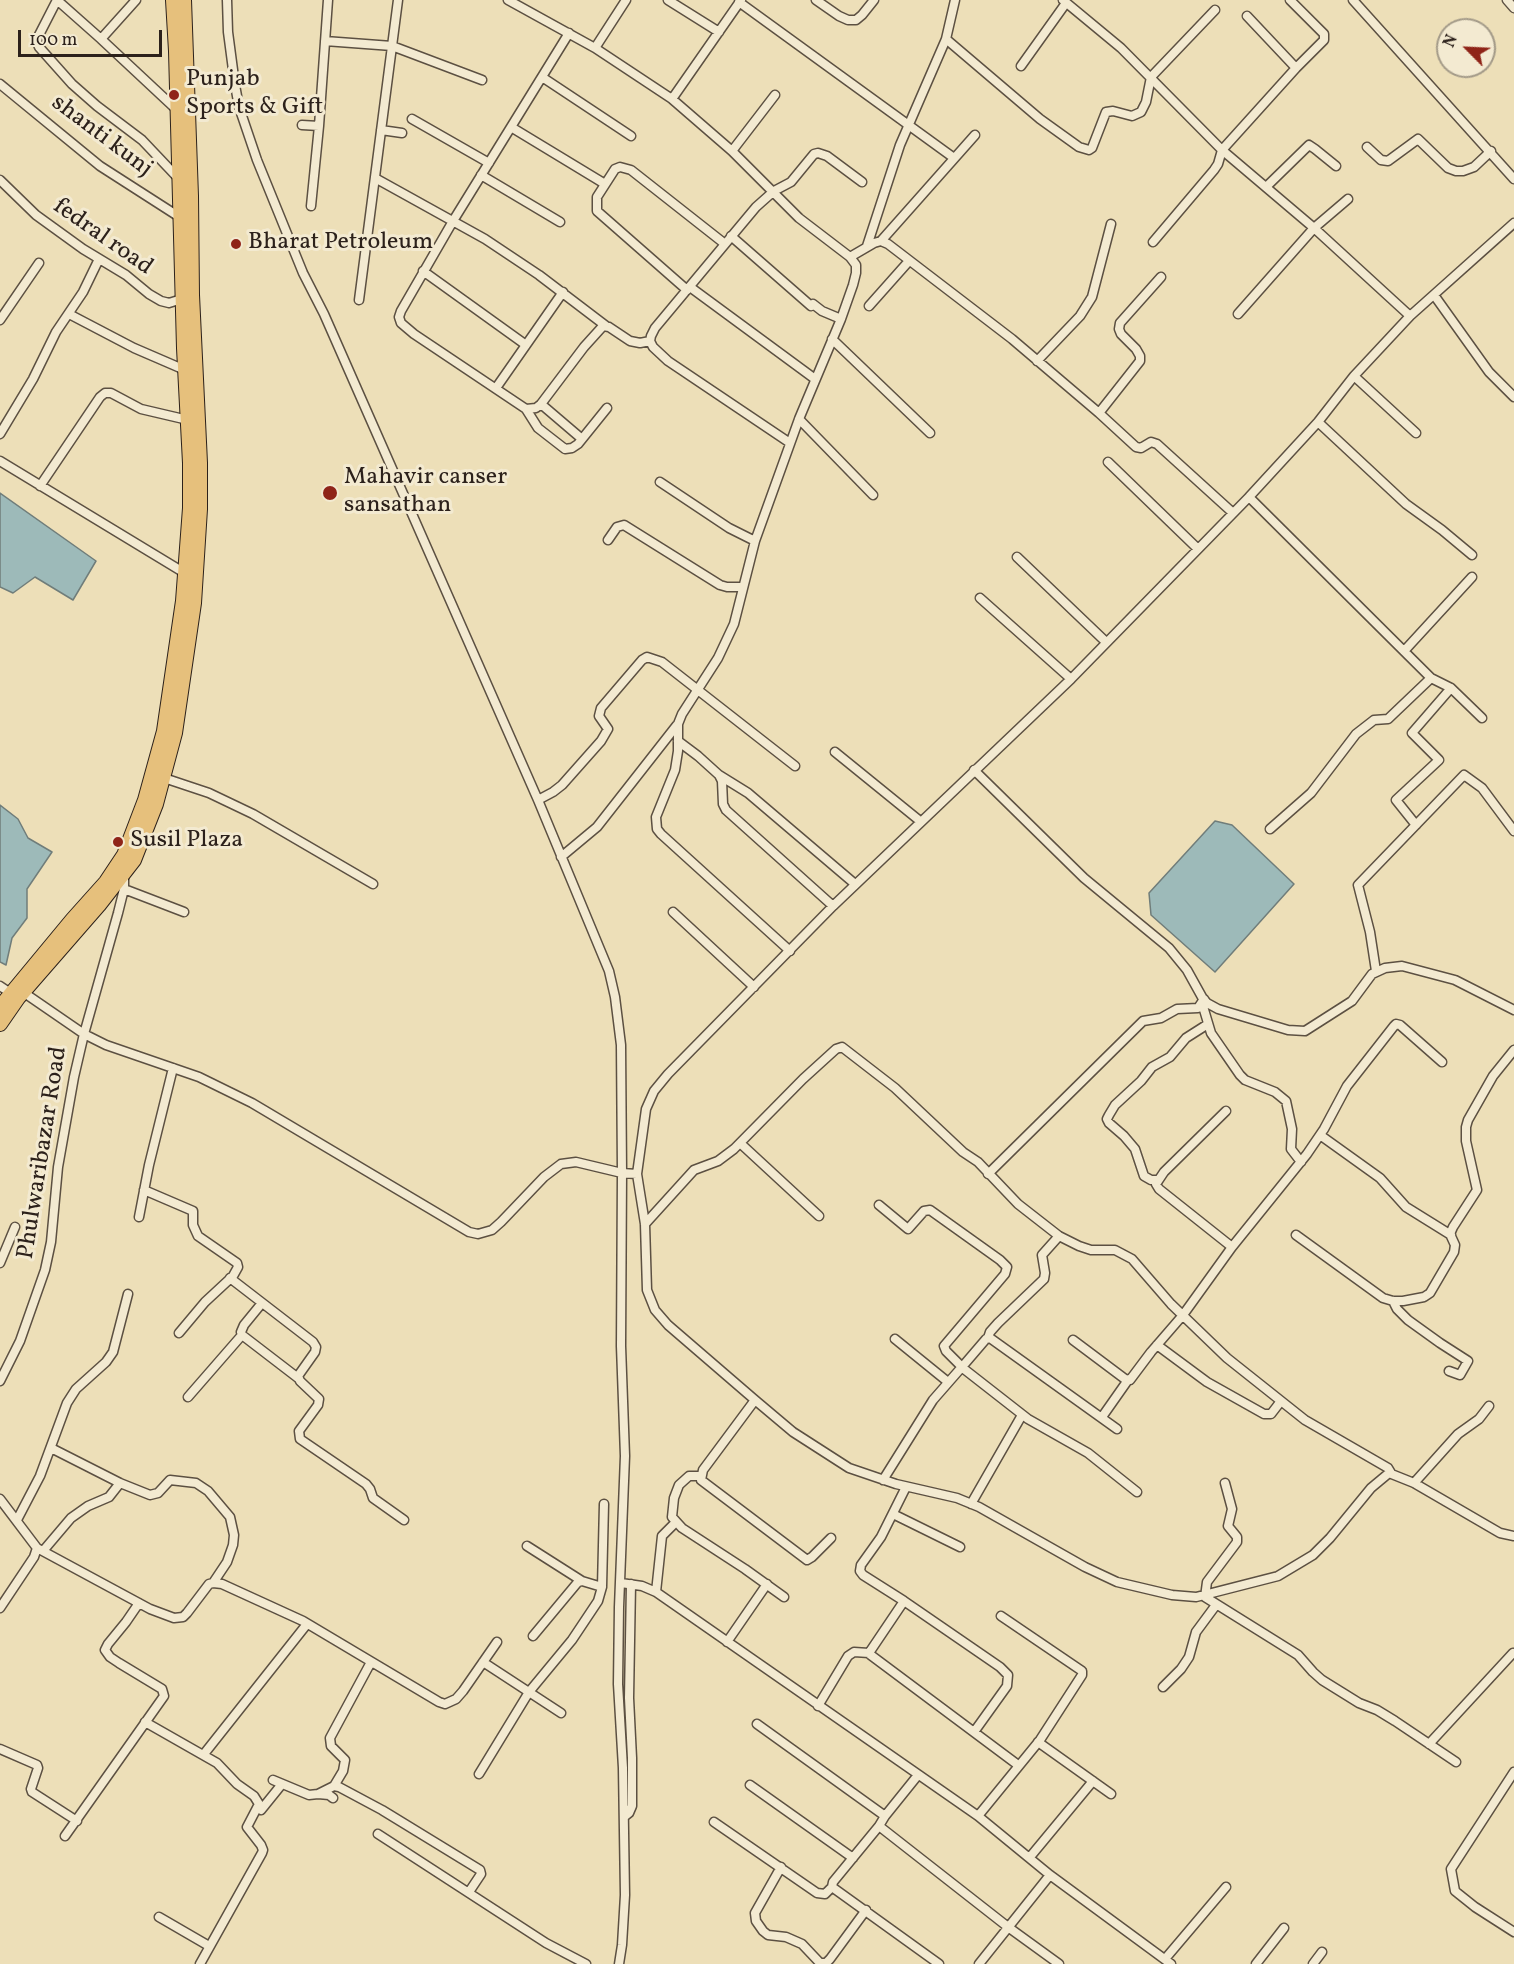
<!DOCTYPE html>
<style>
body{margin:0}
#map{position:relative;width:1514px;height:1964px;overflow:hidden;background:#eddfb8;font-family:Vollkorn,serif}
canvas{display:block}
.north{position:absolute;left:1436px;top:18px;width:60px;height:60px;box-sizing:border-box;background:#f3ead1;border:2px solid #a39a88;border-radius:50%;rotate:294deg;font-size:16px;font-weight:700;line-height:24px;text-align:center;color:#2c211b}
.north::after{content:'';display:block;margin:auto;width:21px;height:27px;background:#8f2418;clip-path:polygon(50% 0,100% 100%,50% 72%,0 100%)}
.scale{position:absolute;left:18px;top:30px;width:144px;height:27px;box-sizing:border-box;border:3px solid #2c211b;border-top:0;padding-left:8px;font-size:18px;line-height:21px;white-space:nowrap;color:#2c211b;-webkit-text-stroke:4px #f3ead1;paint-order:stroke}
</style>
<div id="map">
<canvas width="1514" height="1964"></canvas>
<div class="north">N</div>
<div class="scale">100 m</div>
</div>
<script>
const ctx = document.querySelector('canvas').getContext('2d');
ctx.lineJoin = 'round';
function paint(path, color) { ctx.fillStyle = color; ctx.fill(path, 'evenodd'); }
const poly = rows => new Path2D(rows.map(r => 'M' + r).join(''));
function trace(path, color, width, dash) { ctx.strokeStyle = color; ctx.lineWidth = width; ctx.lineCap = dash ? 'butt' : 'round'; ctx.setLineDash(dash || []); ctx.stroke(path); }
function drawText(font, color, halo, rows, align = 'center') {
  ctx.font = font + ' Vollkorn,serif'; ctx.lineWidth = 6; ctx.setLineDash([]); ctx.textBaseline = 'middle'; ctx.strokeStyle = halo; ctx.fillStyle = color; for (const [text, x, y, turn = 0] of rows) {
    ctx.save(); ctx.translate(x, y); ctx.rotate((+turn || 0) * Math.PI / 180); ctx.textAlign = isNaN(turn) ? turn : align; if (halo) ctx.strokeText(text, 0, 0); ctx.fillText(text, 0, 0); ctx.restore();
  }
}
const water = poly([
 [0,493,96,561,73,600,35,577,13,593,0,587,0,493],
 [0,805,18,819,28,838,52,852,27,889,27,918,12,938,6,965,0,962,0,805],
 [1215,821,1232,825,1294,884,1215,972,1151,915,1149,893,1215,821]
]);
paint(water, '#9dbab9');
trace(water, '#707d7a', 1.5);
const minor = poly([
 [57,0,38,37,37,42,39,47,72,84,97,106,142,140,179,179],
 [57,0,101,39,177,110],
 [508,0,595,48,672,99,732,151,799,218,850,257,856,265,856,273,853,285,841,319,799,419,755,541,734,624,718,658,682,714,678,724,678,751,675,770,656,817,657,829,661,834,790,951],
 [668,0,719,32],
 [816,0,839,16,848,20,856,20,862,15,874,0],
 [1063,0,1121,48,1222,150,1314,228,1410,316],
 [1353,0,1514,179],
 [1507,0,1514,8],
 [739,2,954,158],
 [1247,16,1296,68],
 [569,33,453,221,401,311,399,317,401,323,414,334,526,409,536,408,541,404,584,347,603,326,609,327,630,341,640,343,650,341],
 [101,39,136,0],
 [946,39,1040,119,1079,147,1089,150,1092,148,1106,112,1113,111,1132,116,1141,112,1146,102,1151,77,1215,10],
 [325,41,392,46,482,80],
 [595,48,626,0],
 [1021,66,1066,3],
 [542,77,631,136],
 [0,84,100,166,181,218],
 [672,99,741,0],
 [412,119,489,163],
 [302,125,319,126],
 [511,127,605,184],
 [381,130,402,133],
 [1367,147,1381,160,1388,161,1418,139,1448,168,1456,171,1463,171,1474,167,1491,151],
 [732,151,775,95],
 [481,175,560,222],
 [375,178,485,239,539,275,606,326],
 [0,180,36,215,83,249,126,275,149,294,161,301,169,303,185,298],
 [1266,187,1309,145,1315,149,1336,166],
 [311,206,319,126,328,0],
 [1514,223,1410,316,1354,376,1318,422,1249,497,1071,679,833,906,668,1074,654,1091,646,1109,637,1174,645,1224,647,1290,655,1310,668,1325,755,1400,793,1432,849,1468,896,1484,957,1498,979,1507,1085,1567,1117,1582,1172,1595,1196,1597,1278,1576,1313,1555,1330,1538,1371,1488,1389,1473,1414,1483,1500,1533,1514,1536],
 [731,236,811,306],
 [881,241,975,135],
 [1153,242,1214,170,1218,164,1222,150,1296,68,1324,40,1324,34,1290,0],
 [867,246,900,145,946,39,955,0],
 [850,257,874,243,881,241,888,244,1012,339,1099,413,1136,447,1141,448,1151,442,1157,444,1233,513],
 [423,271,526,345],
 [690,287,815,379],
 [687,290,597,211,597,197,615,169,620,167,631,170,725,244],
 [1434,295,1489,372,1514,397],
 [359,300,398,0],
 [813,304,822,311,841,319],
 [869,306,909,261],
 [69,314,134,348,185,370],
 [1238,314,1314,228,1348,199],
 [0,320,39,263],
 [832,339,930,433],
 [1037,361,1080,316,1092,297,1111,224],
 [1354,376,1416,433],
 [496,388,563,292],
 [541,404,582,439],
 [526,409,538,428,565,449,572,448,578,444,607,408],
 [1099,413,1140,361,1140,356,1136,349,1121,334,1119,329,1120,323,1161,277],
 [799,419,873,495],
 [1318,422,1406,504,1442,530,1472,555],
 [0,434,33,379,56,332,83,292,99,259],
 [790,443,668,361,653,347,650,341,651,336,655,328,756,207,774,191,791,182,814,154,818,153,827,156,862,182],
 [0,461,188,575],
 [1108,462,1198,549],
 [660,482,729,528,755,541],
 [40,486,100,397,105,393,111,393,141,409,188,420],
 [1249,497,1431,678,1388,719,1374,720,1356,734,1311,793,1270,829],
 [608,540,617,527,624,525,720,585,727,587,742,587],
 [1017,557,1106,642],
 [980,598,1071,679],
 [1405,650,1472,577],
 [1431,678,1451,688,1482,718],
 [678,741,698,756,719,775,722,781,723,804,726,810,833,906],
 [835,752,920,821],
 [974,770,1084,878,1169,948,1187,970,1202,997,1207,1003,1218,1009,1288,1030,1305,1031,1352,1001,1372,974,1385,968,1402,966,1455,980,1514,1010],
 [719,775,748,793,855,884],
 [164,778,209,793,253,814,373,884],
 [538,800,553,792,562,785,601,741,608,729,599,716,601,708,642,660,647,657,662,662,795,766],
 [1416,825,1396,800,1439,760,1412,733,1451,688],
 [561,857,597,827,677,725],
 [124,889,184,912],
 [673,912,754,987],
 [1376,971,1370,932,1358,885,1464,775,1482,788,1514,831],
 [0,986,15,996],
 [20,990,84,1034,106,1045,199,1077,252,1103,469,1232,478,1234,492,1230,501,1222,544,1177,561,1164,576,1162,622,1173,621,1045,615,997,609,971,538,800,324,314,303,273,257,160,239,107,235,85,228,32,227,0],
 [1202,1003,1211,1033,1240,1075,1245,1080,1275,1092,1286,1101,1292,1129,1291,1149,1301,1162],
 [1226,1111,1164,1172,1156,1184,1159,1189,1232,1247],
 [1320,1135,1380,1178,1406,1207,1451,1235],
 [740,1143,819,1216],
 [988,1174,1143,1021,1161,1018,1177,1009,1198,1008,1204,999],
 [1158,1180,1151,1180,1144,1176,1135,1149,1124,1136,1109,1123,1107,1119,1109,1115,1115,1105,1141,1081,1152,1067,1170,1057,1186,1038,1208,1024],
 [144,1190,193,1211,193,1225,198,1236,237,1263,238,1267,233,1276,205,1302,179,1333],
 [879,1205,908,1229,924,1211,930,1210,1000,1260,1007,1267,1005,1274,944,1346,946,1351,964,1369],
 [139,1217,149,1165,173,1068],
 [645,1224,694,1170,718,1161,734,1149,803,1079,836,1049,842,1047,895,1088,963,1152,978,1162,1018,1204,1059,1236,1079,1246,1091,1250,1115,1250,1132,1259,1171,1304,1227,1358,1305,1420,1388,1468,1391,1473],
 [1296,1235,1383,1298,1393,1301,1403,1301,1424,1297,1430,1293,1454,1252,1455,1245,1450,1234,1453,1227,1477,1190,1466,1141,1466,1127,1468,1120,1493,1076,1514,1050],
 [0,1263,15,1227],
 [230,1278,313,1342,316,1347,315,1352,298,1376,300,1381,319,1399,318,1405,299,1431,300,1439,366,1484,370,1489,373,1498,404,1520],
 [1393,1301,1397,1309,1408,1320,1440,1343,1468,1361,1460,1375,1449,1371],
 [262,1303,244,1325,241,1332,242,1335,298,1378],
 [988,1338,990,1332,998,1323,1044,1279,1045,1273,1042,1255,1059,1236],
 [895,1339,948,1382],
 [1073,1340,1125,1379,1130,1380,1151,1352,1183,1315,1232,1247,1307,1154,1324,1129,1347,1086,1394,1026,1396,1024,1400,1025,1442,1062],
 [1157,1345,1207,1382,1264,1414,1271,1414,1281,1401],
 [962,1367,986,1339,990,1338,1117,1429],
 [0,1381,20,1341,45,1270,51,1242,58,1167,74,1077,84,1034,118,913,124,889,124,875],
 [188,1397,242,1335],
 [755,1400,703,1470,701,1480,807,1560,812,1557,831,1538],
 [1102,1417,1128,1380],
 [51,1448,120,1483,150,1495,158,1493,170,1480,196,1483,208,1491,230,1517,234,1535,233,1545,227,1562,213,1583],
 [701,1476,689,1476,679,1485,674,1498,672,1517,682,1528,745,1569,784,1597],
 [883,1480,933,1400,961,1368,964,1369,1028,1419,1088,1453,1137,1492],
 [1225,1483,1232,1509,1228,1526,1237,1537,1237,1542,1207,1582,1205,1597,1298,1655,1313,1672,1322,1680,1359,1703,1377,1710,1395,1721,1456,1762],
 [1414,1483,1458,1434,1479,1419,1489,1406],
 [0,1499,37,1548,34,1557,0,1608],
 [971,1504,1022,1415],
 [893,1514,960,1547],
 [17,1520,40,1476,67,1403,76,1389,106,1362,113,1352,128,1294],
 [527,1546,582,1581],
 [37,1548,150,1609,174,1618,183,1617,187,1613,209,1584,213,1583,222,1584,303,1621,439,1702,445,1704,456,1699,463,1691,497,1642],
 [43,1551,71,1518,88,1506,109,1497,120,1483],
 [621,1583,642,1586,656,1592,978,1816,1050,1875,1171,1964],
 [656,1592,662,1536,676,1522],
 [904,1601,1000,1667,1008,1675,1007,1686,974,1732],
 [533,1636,578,1582,582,1581,602,1587],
 [727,1642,767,1584],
 [868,1653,1018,1765],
 [483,1662,561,1713],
 [1163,1687,1181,1669,1189,1657,1196,1632,1216,1605],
 [818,1706,848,1656,854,1652,869,1653,904,1601,863,1575,860,1571,861,1565,881,1537,906,1487],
 [145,1722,217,1763,237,1784,254,1796,259,1804,247,1827,261,1845,263,1850,262,1853,200,1964],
 [757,1724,885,1816,879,1826,833,1882,832,1887,939,1964],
 [1038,1742,1111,1794],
 [1429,1744,1513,1653],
 [0,1749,37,1765,38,1768,31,1789,32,1792,77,1821],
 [204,1754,307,1624],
 [1514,1772,1451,1869,1455,1891,1475,1907,1514,1932],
 [479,1774,529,1692,572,1640,598,1601,602,1587,604,1504],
 [273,1780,309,1795,318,1794,334,1786,339,1787,382,1810,480,1870,481,1874,469,1892],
 [750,1785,853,1858],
 [334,1786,343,1771,345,1760,331,1746,330,1738,371,1662],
 [318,1794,329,1795,333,1798],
 [261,1810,282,1784],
 [885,1816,918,1775],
 [978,1816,1040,1740,1082,1675,1082,1671,1001,1616],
 [624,1817,629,1813,632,1806,632,1758,629,1698,631,1584],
 [714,1822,817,1893,825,1894,832,1887],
 [879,1826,1008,1927,1059,1964],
 [378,1834,546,1943,586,1964],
 [65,1836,164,1696,162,1689,119,1663,110,1657,105,1650,108,1644,126,1622,139,1603],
 [1030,1857,1093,1781],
 [781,1867,755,1913,756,1921,763,1931,768,1935,786,1937,802,1944,820,1963,826,1963,830,1959,866,1910],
 [159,1917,209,1946],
 [1165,1959,1226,1887],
 [619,1964,622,1945,625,1895,623,1768,618,1684,619,1607,625,1456,621,1346,622,1173,637,1174],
 [979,1964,1050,1875],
 [1256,1964,1284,1928],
 [1313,1964,1322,1952]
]);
const trunk = poly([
 [0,1007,72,920,106,882,124,855,145,800,164,731,183,601,190,508,190,463,184,348,176,51,173,0],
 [0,1024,18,998,99,905,134,860,156,804,175,733,194,603,200,509,200,463,192,295,191,196,184,0]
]);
trace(minor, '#5c5042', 11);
trace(trunk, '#2c211b', 16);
trace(minor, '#f3ead1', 8);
trace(trunk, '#e6c07c', 14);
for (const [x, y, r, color] of [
 [174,95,6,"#8f2418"],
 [236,244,6,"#8f2418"],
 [330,493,8,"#8f2418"],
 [118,842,6,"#8f2418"]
]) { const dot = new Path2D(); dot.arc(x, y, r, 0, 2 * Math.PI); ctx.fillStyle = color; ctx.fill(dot); trace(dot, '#f3ead1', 2); }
drawText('24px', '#2c211b', '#f3ead1', [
 ["Punjab",186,81],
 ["Sports & Gift",186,109],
 ["Bharat Petroleum",248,244],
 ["Mahavir canser",344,479],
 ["sansathan",344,507],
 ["Susil Plaza",130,842]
], 'left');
drawText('24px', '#2c211b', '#f3ead1', [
 ["shanti kunj",101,137,37],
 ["fedral road",102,238,35],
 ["Phulwaribazar Road",44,1153,-81]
]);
</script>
